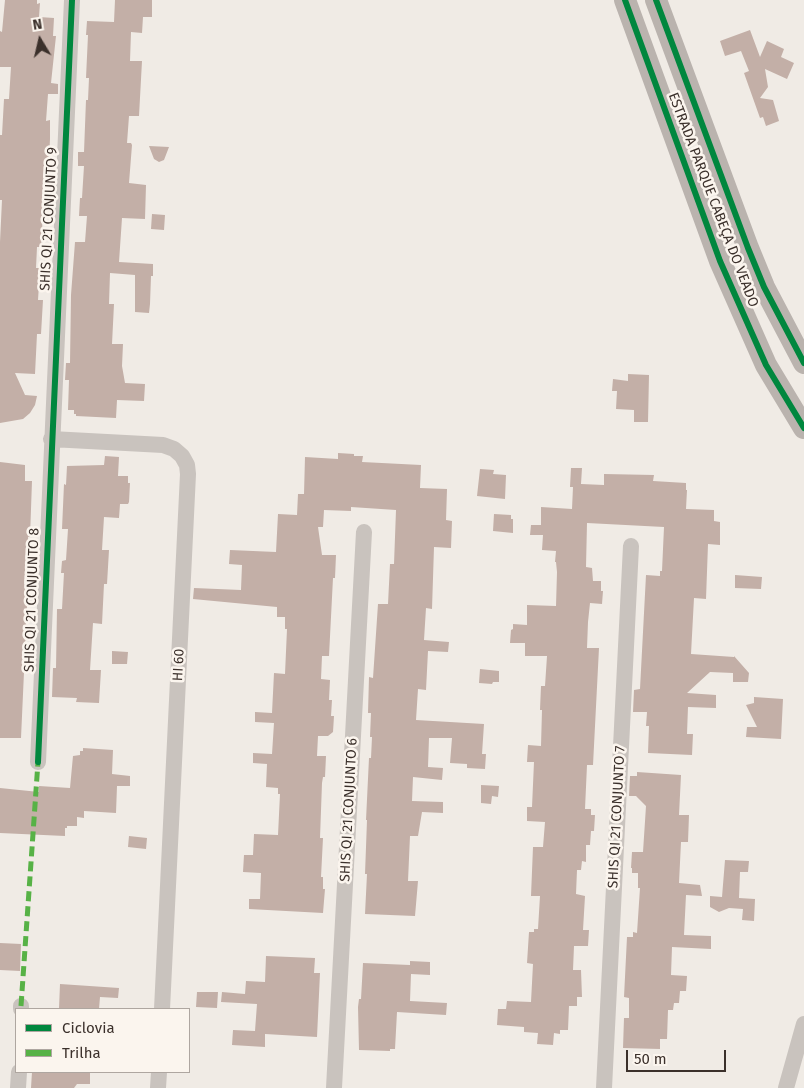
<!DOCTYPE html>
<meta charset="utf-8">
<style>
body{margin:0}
#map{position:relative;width:804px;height:1088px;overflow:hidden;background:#f0ebe5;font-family:"Fira Sans",sans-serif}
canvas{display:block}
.legend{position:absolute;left:15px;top:1008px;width:175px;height:65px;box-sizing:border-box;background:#fbf5ee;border:1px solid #aea6a0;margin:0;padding:6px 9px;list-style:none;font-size:15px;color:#3b302b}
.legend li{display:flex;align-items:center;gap:10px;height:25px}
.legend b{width:25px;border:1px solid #aea6a0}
.north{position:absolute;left:15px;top:15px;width:50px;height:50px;-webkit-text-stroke:4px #fbf5ee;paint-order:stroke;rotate:351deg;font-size:14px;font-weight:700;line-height:20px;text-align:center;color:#3b302b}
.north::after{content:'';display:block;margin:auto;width:18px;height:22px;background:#3b302b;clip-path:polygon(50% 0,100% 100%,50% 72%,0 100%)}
.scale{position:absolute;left:626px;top:1050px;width:100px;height:22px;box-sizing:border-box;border:2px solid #3b302b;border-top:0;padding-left:6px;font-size:15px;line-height:18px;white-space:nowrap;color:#3b302b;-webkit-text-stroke:4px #fbf5ee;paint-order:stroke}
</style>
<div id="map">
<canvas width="804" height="1088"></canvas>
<ul class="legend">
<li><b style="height:6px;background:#00873e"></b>Ciclovia</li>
<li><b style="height:6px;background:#57b246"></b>Trilha</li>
</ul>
<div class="north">N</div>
<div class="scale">50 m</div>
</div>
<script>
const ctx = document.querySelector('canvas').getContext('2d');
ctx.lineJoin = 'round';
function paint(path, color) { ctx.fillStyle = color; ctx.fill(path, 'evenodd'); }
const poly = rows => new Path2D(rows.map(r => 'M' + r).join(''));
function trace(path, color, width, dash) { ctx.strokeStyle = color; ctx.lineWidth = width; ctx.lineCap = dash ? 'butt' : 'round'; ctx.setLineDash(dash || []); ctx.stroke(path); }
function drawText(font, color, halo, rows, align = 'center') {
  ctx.font = font + ' "Fira Sans",sans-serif'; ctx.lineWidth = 5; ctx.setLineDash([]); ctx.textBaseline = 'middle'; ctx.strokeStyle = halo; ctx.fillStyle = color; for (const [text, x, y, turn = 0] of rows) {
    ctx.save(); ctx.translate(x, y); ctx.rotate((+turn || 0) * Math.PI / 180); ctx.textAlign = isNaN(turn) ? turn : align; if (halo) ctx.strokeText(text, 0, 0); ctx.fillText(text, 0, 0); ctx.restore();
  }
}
paint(poly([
 [5,0,37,0,37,4,40,3,39,17,54,18,53,36,56,36,51,83,58,84,58,94,48,94,46,121,50,120,50,139,46,213,43,213,41,247,37,247,36,268,40,268,38,300,43,300,41,334,37,334,35,374,15,373,25,395,37,396,35,405,30,413,23,419,0,423,0,242,2,200,0,200,0,135,2,135,4,99,9,99,11,67,0,67,0,31,2,32],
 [115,0,152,0,152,17,143,17,142,33,131,32,130,61,142,61,139,116,129,116,127,143,131,143,132,145,129,183,146,185,145,219,122,218,119,262,153,264,153,276,151,276,150,304,149,313,135,312,135,275,110,273,109,304,114,304,112,344,123,344,122,366,125,383,145,384,144,401,117,400,116,418,76,416,76,414,74,414,74,410,68,410,69,380,65,380,66,363,70,363,71,295,75,242,85,242,87,216,79,216,80,198,82,198,84,166,78,166,78,152,84,152,86,100,88,100,89,78,86,78,88,35,86,35,87,21,114,22],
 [750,30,760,57,767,41,784,49,781,57,794,63,787,79,765,69,768,87,760,98,773,100,779,121,766,126,763,117,760,118,744,73,749,71,741,51,725,56,720,41],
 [149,146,169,147,164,160,159,162,154,159],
 [152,214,165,215,164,230,151,229],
 [628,374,649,375,648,422,634,422,634,410,616,409,617,391,612,391,613,379,628,381],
 [338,453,354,454,354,456,363,456,362,462,421,465,420,488,447,489,446,520,452,521,451,548,434,547,432,609,426,608,424,640,449,642,448,652,428,651,426,690,418,689,416,720,484,724,482,754,486,754,485,769,467,768,467,764,450,763,452,738,429,738,428,767,443,768,442,780,413,777,412,801,443,802,443,813,422,812,418,836,410,836,408,881,418,881,415,916,365,914,367,874,365,874,367,820,366,820,369,758,371,758,372,737,370,737,371,713,368,713,369,677,373,678,378,604,388,604,390,564,394,564,396,510,351,507,351,511,324,510,323,527,318,527,322,555,336,555,335,578,333,578,329,656,322,656,321,679,330,680,329,700,332,700,331,716,334,716,333,732,328,736,318,736,317,756,326,756,325,777,323,777,322,783,320,838,323,838,321,877,323,877,323,889,325,889,323,913,249,909,249,899,260,899,261,873,243,872,244,855,253,855,254,834,278,835,280,794,278,794,278,788,266,787,267,764,253,763,253,753,272,754,274,723,255,722,255,712,272,713,274,673,285,674,287,629,285,629,285,617,277,617,277,607,193,599,194,588,241,590,242,565,229,564,230,550,276,552,278,514,297,515,298,494,304,494,305,457,338,459],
 [105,456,119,457,118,476,128,476,128,483,130,483,129,502,128,504,120,504,119,518,104,517,102,550,109,550,107,584,104,584,102,624,93,623,90,670,101,670,99,703,76,702,77,698,52,697,53,668,56,668,57,609,62,609,64,573,61,573,62,561,66,560,68,529,62,529,64,484,66,485,67,466,104,465],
 [0,462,25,465,25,481,32,481,30,537,28,537,28,559,26,559,24,584,28,584,21,738,0,738],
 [571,468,582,468,581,484,604,485,604,474,654,475,653,481,686,483,686,490,687,490,686,509,714,510,714,521,720,522,720,545,708,544,706,599,694,598,691,654,734,657,734,656,749,673,748,682,733,682,733,673,710,672,687,693,716,695,716,708,688,707,687,734,693,734,692,755,648,753,649,726,646,726,647,712,633,712,634,690,640,689,646,575,660,576,660,571,662,571,664,527,587,523,586,567,592,568,593,581,601,581,601,591,603,591,602,604,590,603,588,622,587,648,599,648,593,765,587,765,585,809,591,809,591,815,595,815,594,831,591,831,590,845,586,845,586,862,582,861,581,870,577,870,576,894,585,896,583,930,589,930,588,946,574,946,573,970,581,970,582,997,577,997,577,1006,569,1006,568,1030,560,1030,560,1034,554,1033,553,1045,537,1044,538,1033,524,1032,524,1027,497,1025,498,1009,506,1009,507,1001,531,1002,533,964,527,963,529,932,534,932,534,929,538,929,540,896,531,896,533,847,543,847,545,822,527,821,527,807,532,807,534,762,527,762,528,745,541,746,542,710,540,710,541,686,545,686,547,656,525,656,525,643,510,643,511,630,513,629,513,624,527,625,527,605,556,606,557,572,556,562,555,562,556,551,542,550,543,535,530,535,531,525,541,525,541,507,572,509,573,487,570,487],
 [480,469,494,470,493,474,506,475,505,499,477,496],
 [494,514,511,515,511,519,513,519,513,533,493,531],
 [735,575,762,577,761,589,735,588],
 [112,651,128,652,127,664,112,664],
 [480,669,499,671,499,682,493,682,492,684,479,683],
 [754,697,783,699,781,739,746,737,747,727,757,727,746,705,754,703],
 [83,748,113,750,112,774,130,776,130,786,117,786,116,813,84,811,84,818,77,817,77,826,67,826,67,828,65,828,65,836,0,833,0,788,39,792,39,786,70,788,73,756,80,755,80,751,83,751],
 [637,772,681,775,679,815,689,815,688,842,681,842,679,883,700,885,702,896,686,895,684,935,711,936,711,949,672,947,671,975,687,976,686,991,680,991,679,1003,674,1003,673,1010,668,1010,667,1039,660,1039,660,1049,623,1048,624,1018,629,1018,629,998,624,997,627,937,633,937,633,932,637,933,640,888,638,888,638,873,632,873,632,868,631,868,632,852,643,852,646,806,636,796,629,796,630,776,637,776],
 [481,785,499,786,498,797,492,796,491,804,481,803],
 [129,836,147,838,146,849,128,847],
 [725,860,749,861,748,872,740,872,739,898,755,899,754,921,742,920,743,909,729,908,719,912,710,907,710,896,722,897],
 [0,943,21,944,20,971,0,970],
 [266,956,315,958,314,973,320,973,317,1037,265,1034,265,1047,232,1045,233,1030,255,1031,257,1004,221,1002,222,992,245,994,246,981,265,982],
 [410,961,430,962,430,975,411,974,410,1001,447,1003,446,1015,397,1012,395,1049,390,1049,390,1051,359,1050,358,1007,359,999,361,999,363,963,410,965],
 [60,984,119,988,118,998,100,997,99,1009,59,1009],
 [197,992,218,992,217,1008,196,1007],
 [32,1072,90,1072,90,1084,77,1084,74,1088,31,1088]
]), '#c3afa7');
trace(poly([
 [51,439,163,445,174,449,182,456,187,465,188,474,162,1009],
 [38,762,72,0],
 [21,1009,21,1006],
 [18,1088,19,1072],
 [158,1088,159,1072],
 [334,1088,364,532],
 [604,1088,631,546],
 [786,1088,804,1024]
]), '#c9c3be', 16);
trace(poly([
 [625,0,720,261,766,365,804,428],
 [656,0,748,248,764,287,804,363]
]), '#bab3ae', 22);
trace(poly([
 [21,1006,38,762]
]), '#57b246', 5, [10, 5]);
trace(poly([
 [625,0,720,261,766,365,804,428],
 [656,0,748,248,764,287,804,363],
 [38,762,72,0]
]), '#00873e', 6);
drawText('14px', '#3b302b', '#fbf5ee', [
 ["ESTRADA PARQUE CABEÇA DO VEADO",713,200,69],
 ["SHIS QI 21 CONJUNTO 9",49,219,-87],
 ["SHIS QI 21 CONJUNTO 8",32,600,-88],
 ["HI 60",179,665,-87],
 ["SHIS QI 21 CONJUNTO 6",349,810,-87],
 ["SHIS QI 21 CONJUNTO 7",617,817,-87]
]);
</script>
